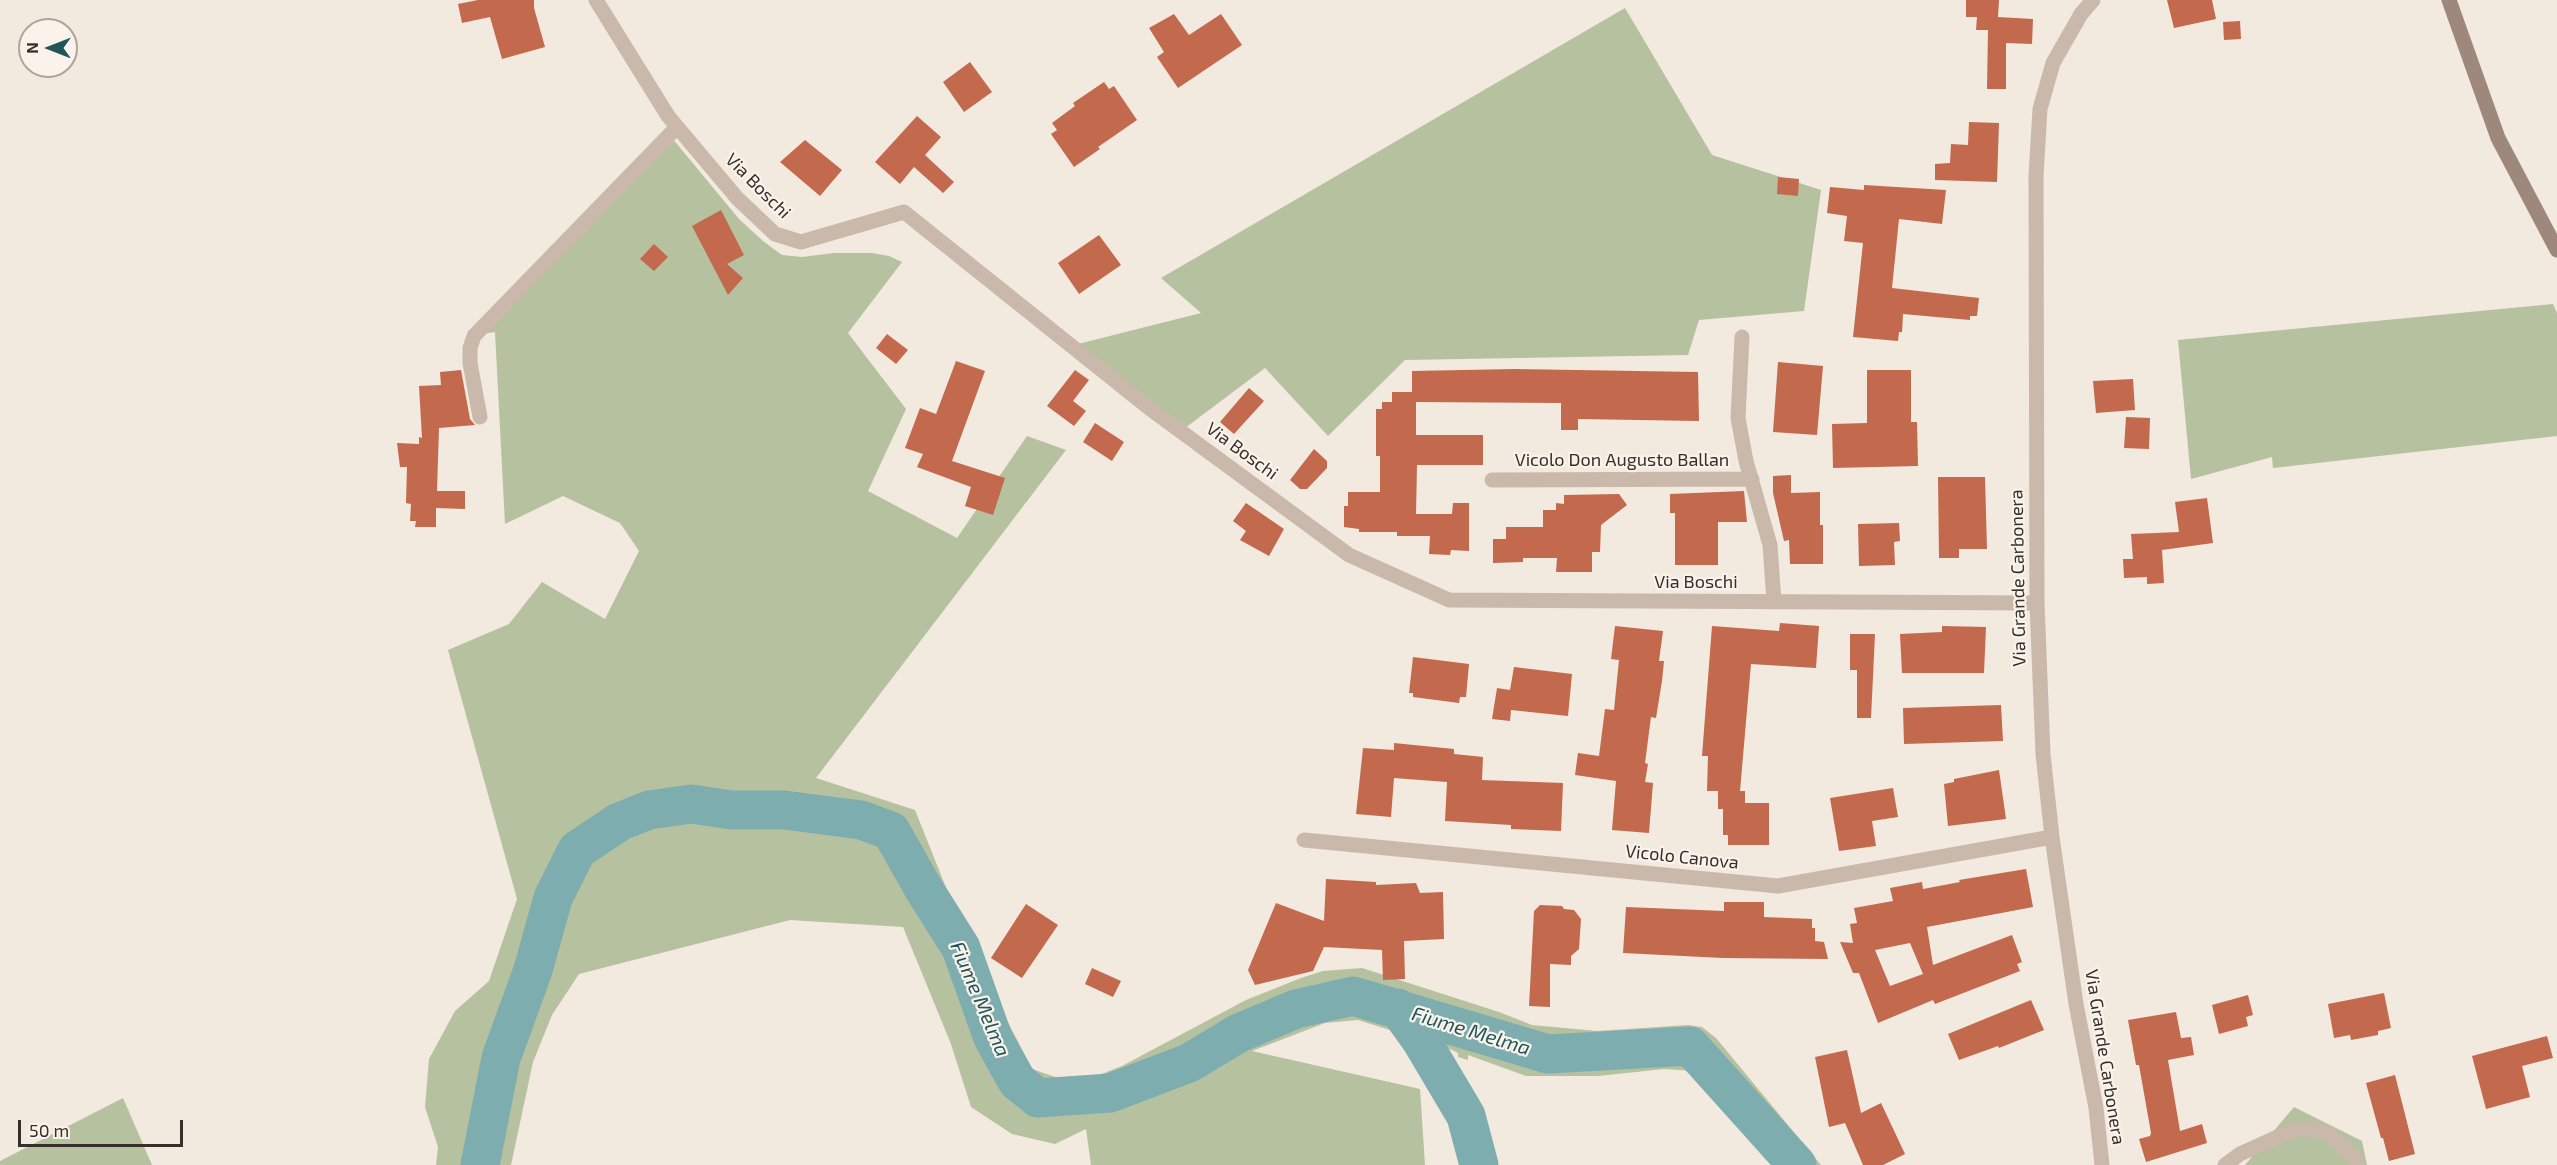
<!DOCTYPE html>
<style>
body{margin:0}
#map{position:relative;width:2557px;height:1165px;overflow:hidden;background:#f2e9df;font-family:"Exo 2",sans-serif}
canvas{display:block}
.north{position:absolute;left:18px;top:18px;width:60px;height:60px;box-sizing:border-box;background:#faf3ec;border:2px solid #aca59e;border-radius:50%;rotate:270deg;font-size:16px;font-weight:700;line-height:24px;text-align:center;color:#382f2a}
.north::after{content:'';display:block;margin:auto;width:21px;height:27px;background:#205559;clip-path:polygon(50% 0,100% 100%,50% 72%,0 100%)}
.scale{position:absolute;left:18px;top:1120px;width:165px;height:27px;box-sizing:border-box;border:3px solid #382f2a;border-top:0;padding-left:8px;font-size:18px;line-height:21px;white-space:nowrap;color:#382f2a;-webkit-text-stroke:4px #faf3ec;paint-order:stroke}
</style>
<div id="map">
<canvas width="2557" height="1165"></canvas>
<div class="north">N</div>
<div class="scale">50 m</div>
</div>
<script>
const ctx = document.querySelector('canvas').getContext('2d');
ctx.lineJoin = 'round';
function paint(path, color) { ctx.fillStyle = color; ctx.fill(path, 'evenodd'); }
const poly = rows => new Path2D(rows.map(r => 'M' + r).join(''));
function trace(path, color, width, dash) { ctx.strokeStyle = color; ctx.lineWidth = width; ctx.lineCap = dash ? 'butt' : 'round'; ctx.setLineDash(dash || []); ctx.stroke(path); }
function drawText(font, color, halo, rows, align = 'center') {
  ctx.font = font + ' "Exo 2",sans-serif'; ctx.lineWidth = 4.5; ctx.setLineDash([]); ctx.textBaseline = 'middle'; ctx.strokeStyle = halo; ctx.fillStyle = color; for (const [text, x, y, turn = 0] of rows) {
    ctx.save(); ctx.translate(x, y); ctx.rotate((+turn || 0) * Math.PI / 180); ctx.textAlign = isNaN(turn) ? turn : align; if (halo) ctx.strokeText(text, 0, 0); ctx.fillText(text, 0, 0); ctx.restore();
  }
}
paint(poly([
 [1625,8,1712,155,1821,190,1804,311,1699,320,1688,355,1405,360,1328,436,1265,368,1185,428,1070,346,1201,313,1161,278],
 [672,138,739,219,763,241,782,255,802,257,834,253,872,253,889,256,902,262,848,333,906,409,868,491,957,538,1027,436,1066,450,816,778,915,810,971,950,1032,1069,1076,1084,1122,1066,1246,1000,1301,978,1323,971,1362,968,1499,1012,1532,1025,1597,1031,1688,1025,1702,1027,1716,1038,1821,1165,1772,1165,1708,1082,1694,1071,1664,1069,1598,1076,1526,1076,1468,1055,1468,1060,1458,1057,1458,1053,1450,1049,1358,1020,1325,1023,1252,1051,1420,1089,1425,1165,1091,1165,1086,1129,1055,1144,1012,1134,971,1107,951,1044,903,927,790,920,579,974,552,1015,533,1062,511,1165,436,1165,438,1147,425,1107,429,1059,455,1011,489,981,517,899,448,650,509,624,542,582,605,619,639,551,620,523,563,496,505,524,495,332,482,334],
 [2553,304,2557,313,2557,436,2273,468,2272,457,2191,479,2178,340],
 [123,1098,152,1165,0,1165,0,1161],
 [2294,1107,2362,1141,2367,1165,2245,1165]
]), '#b6c19f');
trace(poly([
 [1398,1008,1421,1040,1466,1116,1479,1165],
 [480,1165,501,1058,533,970,553,898,577,850,619,822,649,810,691,804,732,810,784,810,861,820,891,831,922,886,961,948,993,1038,1017,1081,1038,1098,1110,1093,1189,1063,1239,1033,1296,1009,1353,996,1548,1054,1690,1046,1797,1165]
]), '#7eadaf', 39);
paint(poly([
 [478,0,534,0,534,8,545,47,502,59,490,17,462,23,458,4],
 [1966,0,1999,0,1998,17,2033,19,2032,44,2006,43,2006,89,1987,89,1988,30,1976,30,1977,17,1966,17],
 [2167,0,2212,0,2216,19,2174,28],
 [1174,14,1189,35,1221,14,1242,45,1178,88,1157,57,1164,52,1149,28],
 [2240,21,2241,39,2224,40,2223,22],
 [970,62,992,92,964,112,943,82],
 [1104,82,1109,89,1114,86,1137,120,1098,147,1100,149,1074,167,1051,134,1057,130,1052,123,1075,106,1073,103],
 [917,116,941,137,925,155,954,182,943,193,914,167,900,184,875,162],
 [1969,122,1999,123,1997,182,1935,180,1935,164,1950,163,1951,144,1968,145],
 [805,140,842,170,820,196,780,162],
 [1778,177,1799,179,1798,196,1777,194],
 [1864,185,1946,190,1942,224,1899,219,1892,288,1979,298,1977,316,1970,316,1970,320,1903,314,1902,332,1899,332,1898,341,1853,337,1863,243,1844,241,1847,216,1827,213,1830,187,1864,190],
 [721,210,744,255,727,264,743,278,728,295,692,226],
 [1099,235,1121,265,1079,294,1058,263],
 [654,244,668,257,654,271,640,259],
 [887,334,908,350,896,364,876,348],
 [956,361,985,371,952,461,1005,478,993,515,965,506,971,487,917,467,923,454,905,448,920,408,936,414],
 [1778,362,1823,366,1817,435,1773,432],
 [1515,369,1698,372,1699,421,1578,419,1578,430,1561,430,1561,403,1416,402,1416,435,1483,435,1483,465,1417,465,1416,514,1452,514,1453,503,1469,503,1469,551,1451,550,1450,555,1429,554,1430,536,1397,536,1397,532,1359,532,1359,529,1344,527,1344,506,1348,506,1348,492,1380,492,1380,456,1376,456,1376,409,1382,409,1382,402,1392,402,1392,392,1412,392,1412,371],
 [461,370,470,419,475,425,439,428,437,491,465,491,465,509,436,508,436,527,415,527,416,521,410,521,411,504,406,503,407,467,400,467,397,443,419,444,419,437,422,438,419,386,441,385,440,372],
 [1075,370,1089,380,1073,401,1086,411,1074,426,1047,406],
 [1867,370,1911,370,1911,422,1917,422,1918,466,1833,468,1832,424,1867,423],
 [2133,379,2135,410,2096,413,2093,381],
 [1249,388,1264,401,1234,434,1220,422],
 [2126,417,2150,418,2149,449,2124,448],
 [1095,423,1124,442,1112,461,1083,442],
 [1314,449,1327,461,1327,468,1307,489,1300,489,1290,480],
 [1791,475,1791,493,1820,492,1820,525,1823,525,1823,564,1790,564,1789,540,1784,541,1773,493,1773,476],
 [1938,477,1985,477,1987,549,1959,549,1959,558,1939,558],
 [1744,491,1747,522,1718,522,1718,565,1675,565,1675,513,1670,513,1670,494],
 [1619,494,1627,505,1601,525,1600,552,1592,552,1592,572,1556,572,1557,558,1523,558,1523,562,1493,563,1493,539,1506,539,1506,527,1543,527,1543,510,1556,510,1556,503,1564,504,1564,495],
 [2207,498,2213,543,2162,550,2164,583,2147,584,2147,577,2124,578,2123,559,2133,559,2131,534,2179,532,2175,502],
 [1246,503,1284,529,1269,556,1240,540,1246,531,1233,521],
 [1899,523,1900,541,1894,542,1895,565,1859,566,1858,524],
 [1780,623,1819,626,1816,668,1751,664,1740,791,1745,791,1745,803,1769,803,1769,845,1728,845,1728,835,1723,835,1723,809,1718,809,1718,791,1707,791,1708,756,1702,756,1712,626,1779,631],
 [1615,626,1663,631,1659,661,1664,661,1662,681,1656,718,1651,717,1645,763,1648,764,1645,782,1653,783,1649,833,1612,830,1616,781,1575,775,1578,753,1599,756,1605,709,1614,710,1619,660,1611,659],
 [1942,626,1986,627,1984,673,1902,673,1900,634,1942,632],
 [1850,634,1875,634,1871,718,1857,718,1857,670,1850,670],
 [1413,657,1469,664,1466,697,1460,697,1459,703,1413,697,1413,693,1409,693],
 [1514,667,1572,674,1568,716,1511,710,1510,721,1492,719,1497,688,1510,690],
 [2001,705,2003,741,1904,744,1903,708],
 [1394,743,1454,749,1454,754,1483,757,1482,780,1563,783,1561,831,1511,829,1511,825,1445,821,1447,782,1394,778,1391,817,1356,814,1363,748,1394,750],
 [1999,770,2006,819,1948,826,1944,784,1954,782,1954,779],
 [1893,788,1898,817,1872,821,1876,846,1839,851,1830,798],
 [2026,869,2033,907,1927,927,1933,965,2012,935,2022,962,2017,964,2020,971,1935,1004,1933,1000,1878,1023,1859,973,1853,973,1840,942,1853,943,1850,924,1857,923,1854,908,1893,901,1890,888,1922,882,1923,889,1960,882,1959,880],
 [1910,943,1923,974,1890,986,1875,950],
 [1326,879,1376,882,1376,885,1416,883,1420,893,1443,892,1444,939,1404,941,1405,979,1383,980,1382,950,1324,947,1313,971,1255,985,1248,970,1276,903,1324,921],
 [1724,902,1764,902,1764,917,1812,919,1812,928,1815,928,1815,941,1824,942,1828,959,1723,958,1623,953,1626,907,1724,911],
 [1026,904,1058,925,1022,978,991,958],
 [1540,905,1562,906,1564,909,1574,910,1581,919,1579,949,1571,956,1571,965,1550,964,1550,1007,1529,1006,1534,911],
 [1092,968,1121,981,1113,997,1085,984],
 [2384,993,2391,1028,2378,1031,2378,1035,2351,1040,2350,1035,2334,1038,2328,1004],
 [2248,995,2253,1015,2246,1017,2248,1026,2219,1034,2212,1005],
 [2031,1000,2044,1030,1999,1048,1998,1046,1959,1060,1948,1034],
 [2176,1012,2181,1038,2191,1037,2194,1055,2168,1060,2180,1131,2202,1124,2207,1143,2146,1162,2139,1139,2150,1136,2151,1133,2139,1065,2136,1065,2128,1020],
 [2547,1036,2553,1058,2522,1066,2530,1097,2486,1109,2472,1056],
 [1847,1050,1861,1113,1881,1103,1905,1154,1883,1165,1863,1165,1845,1123,1829,1127,1815,1057],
 [2395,1075,2415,1154,2389,1161,2383,1138,2381,1138,2366,1083]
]), '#c3694d');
trace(poly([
 [596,0,668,116,737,198,775,234,801,242,904,212,1149,408,1349,555,1449,600,2037,603],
 [2093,0,2081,14,2053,63,2040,109,2036,176,2037,603,2043,754,2052,837,2076,1004,2096,1108,2102,1165],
 [1742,337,1738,418,1746,461,1770,545,1774,602],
 [480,417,470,363,470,348,474,336,677,127],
 [1492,480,1752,479],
 [1304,840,1778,886,2052,837],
 [2225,1165,2240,1154,2295,1129,2312,1129,2329,1134,2354,1157,2357,1165]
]), '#cab9ab', 15);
trace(poly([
 [2449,0,2498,138,2557,250]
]), '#9e887c', 15);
drawText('18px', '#382f2a', '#faf3ec', [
 ["Via Boschi",758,186,45],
 ["Via Boschi",1242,451,36],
 ["Vicolo Don Augusto Ballan",1622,460],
 ["Via Grande Carbonera",2018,578,-91],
 ["Via Boschi",1696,582],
 ["Vicolo Canova",1682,857,6],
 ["Via Grande Carbonera",2105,1057,81]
]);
drawText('italic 20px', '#205559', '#faf3ec', [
 ["Fiume Melma",980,999,67],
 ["Fiume Melma",1471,1031,17]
]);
</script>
